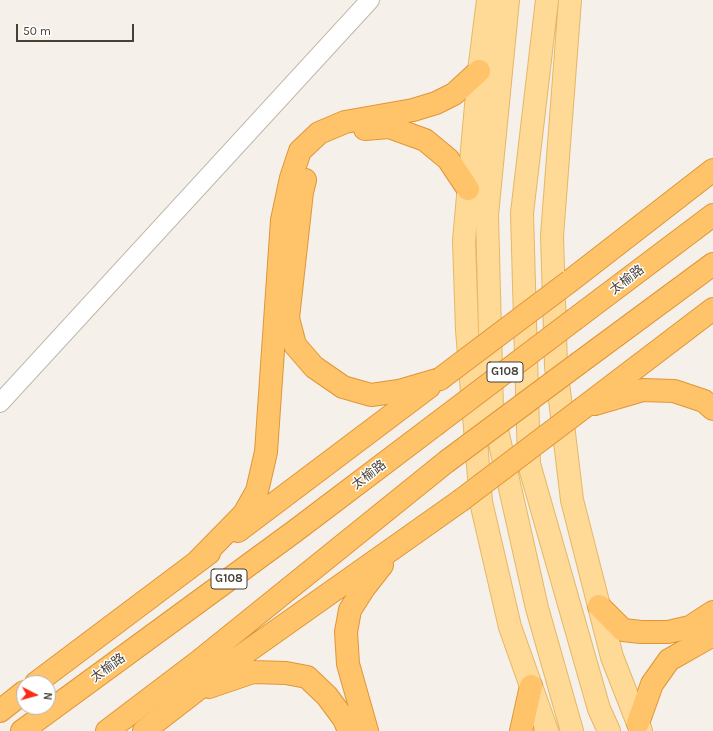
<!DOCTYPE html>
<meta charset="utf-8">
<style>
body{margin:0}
#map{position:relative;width:713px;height:731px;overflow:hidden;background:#f5f0e9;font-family:Karla,sans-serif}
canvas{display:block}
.north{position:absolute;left:16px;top:675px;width:40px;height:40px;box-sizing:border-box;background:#fff;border:1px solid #b6b3af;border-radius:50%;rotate:96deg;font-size:11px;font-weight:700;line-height:16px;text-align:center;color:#484037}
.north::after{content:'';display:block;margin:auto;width:14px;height:18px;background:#fc2b18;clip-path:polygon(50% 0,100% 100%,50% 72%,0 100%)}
.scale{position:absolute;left:16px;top:24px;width:118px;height:18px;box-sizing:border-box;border:2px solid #484037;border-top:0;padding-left:5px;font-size:12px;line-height:14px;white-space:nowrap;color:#484037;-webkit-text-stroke:3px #fff;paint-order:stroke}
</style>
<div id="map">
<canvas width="713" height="731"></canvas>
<div class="north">N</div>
<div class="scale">50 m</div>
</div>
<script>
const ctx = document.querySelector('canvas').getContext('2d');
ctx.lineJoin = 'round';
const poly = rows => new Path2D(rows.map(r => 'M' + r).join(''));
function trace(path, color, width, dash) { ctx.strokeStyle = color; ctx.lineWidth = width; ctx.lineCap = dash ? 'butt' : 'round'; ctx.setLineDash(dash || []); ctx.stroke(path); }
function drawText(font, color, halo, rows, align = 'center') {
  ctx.font = font + ' Karla,"Noto Sans SC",sans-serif'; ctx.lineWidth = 3; ctx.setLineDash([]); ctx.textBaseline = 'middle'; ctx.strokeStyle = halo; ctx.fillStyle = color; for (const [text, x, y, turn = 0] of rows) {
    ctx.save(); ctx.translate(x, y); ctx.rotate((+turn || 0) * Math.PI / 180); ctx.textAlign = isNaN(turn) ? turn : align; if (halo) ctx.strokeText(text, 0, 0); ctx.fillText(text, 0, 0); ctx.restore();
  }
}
const street = poly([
 [0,403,370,0]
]);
const primary = poly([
 [488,0,479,71,464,241,467,330,481,502,510,627,547,731],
 [508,0,487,215,492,408,537,608,572,731],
 [547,0,522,213,529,464,599,709,609,731],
 [570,0,552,236,556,366,572,500,612,657,641,731]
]);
const highway = poly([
 [365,129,389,127,425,140,448,159,468,189],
 [305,180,302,192,288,318,295,345,314,367,343,387,371,395,399,391,440,379],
 [570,281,713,170],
 [575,319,713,215],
 [579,363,713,264],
 [595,404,643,390,674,391,704,401,713,409],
 [583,408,713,309],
 [238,531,429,387],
 [198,561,244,514,257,491,266,452,282,220,291,178,300,151,319,133,345,122,413,110,436,103,454,94,479,71],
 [599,606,623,630,641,632,668,632,690,627,713,612],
 [36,683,209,553],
 [209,687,253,672,286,673,307,677,327,696,344,719,349,731],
 [0,711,24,692],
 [638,723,652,684,669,660,713,635],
 [22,731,295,531,435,425],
 [107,731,198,662,446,462],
 [144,731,238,658,460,501],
 [367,731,348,664,346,632,350,610,364,588,382,565],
 [521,731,531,686]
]);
trace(street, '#c0b7ab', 20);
trace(primary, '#e6b766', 24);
trace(highway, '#e09638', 24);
trace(street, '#fff', 18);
trace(primary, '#ffda97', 22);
trace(highway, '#ffc369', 22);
const highwayBridge = poly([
 [440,379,570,281],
 [435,425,575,319],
 [446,462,579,363],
 [460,501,583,408]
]);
trace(highwayBridge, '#e09638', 24, []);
trace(highwayBridge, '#ffc369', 22);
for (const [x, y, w] of [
 [505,372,36],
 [229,579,36]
]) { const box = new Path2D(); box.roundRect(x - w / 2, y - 10, w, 20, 3); ctx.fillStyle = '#fff'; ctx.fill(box); trace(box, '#484037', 1); }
drawText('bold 12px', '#484037', null, [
 ["G108",505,372],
 ["G108",229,579]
]);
drawText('13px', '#484037', '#fff', [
 ["太榆路",627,280,-37],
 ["太榆路",369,475,-37],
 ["太榆路",108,668,-36]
]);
</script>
